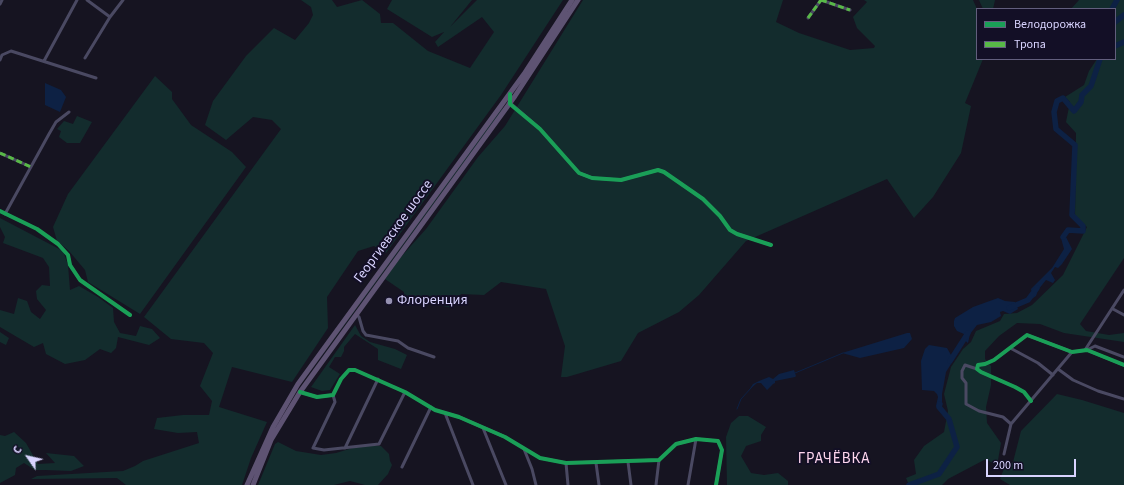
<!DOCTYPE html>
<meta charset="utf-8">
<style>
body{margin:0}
#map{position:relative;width:1124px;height:485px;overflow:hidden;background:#161421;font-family:"Source Sans 3",sans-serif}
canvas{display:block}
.legend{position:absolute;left:976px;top:8px;width:140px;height:52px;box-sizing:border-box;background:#130f26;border:1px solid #625e7d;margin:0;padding:5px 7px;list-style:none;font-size:12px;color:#d9d4ff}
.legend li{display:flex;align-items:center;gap:8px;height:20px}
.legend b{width:20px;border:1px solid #625e7d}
.north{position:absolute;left:8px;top:437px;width:40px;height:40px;-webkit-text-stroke:3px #130f26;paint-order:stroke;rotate:304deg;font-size:11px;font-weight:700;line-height:16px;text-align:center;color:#d9d4ff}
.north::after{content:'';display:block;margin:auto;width:14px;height:18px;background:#d9d4ff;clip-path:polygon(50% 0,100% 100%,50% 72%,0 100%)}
.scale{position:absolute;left:986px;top:459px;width:90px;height:18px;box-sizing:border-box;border:2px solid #d9d4ff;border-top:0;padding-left:5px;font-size:12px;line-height:14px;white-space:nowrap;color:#d9d4ff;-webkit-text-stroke:3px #130f26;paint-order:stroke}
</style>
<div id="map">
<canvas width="1124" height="485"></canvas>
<ul class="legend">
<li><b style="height:5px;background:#1a9f57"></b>Велодорожка</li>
<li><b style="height:5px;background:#58b947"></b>Тропа</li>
</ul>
<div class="north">С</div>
<div class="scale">200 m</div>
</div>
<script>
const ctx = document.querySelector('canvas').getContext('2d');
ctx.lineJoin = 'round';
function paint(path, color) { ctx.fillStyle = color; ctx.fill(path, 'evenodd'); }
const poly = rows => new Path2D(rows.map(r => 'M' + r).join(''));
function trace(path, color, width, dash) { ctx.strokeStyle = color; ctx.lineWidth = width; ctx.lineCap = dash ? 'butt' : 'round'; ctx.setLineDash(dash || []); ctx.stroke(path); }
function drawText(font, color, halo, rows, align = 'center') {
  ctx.font = font + ' "Source Sans 3",sans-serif'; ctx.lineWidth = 4; ctx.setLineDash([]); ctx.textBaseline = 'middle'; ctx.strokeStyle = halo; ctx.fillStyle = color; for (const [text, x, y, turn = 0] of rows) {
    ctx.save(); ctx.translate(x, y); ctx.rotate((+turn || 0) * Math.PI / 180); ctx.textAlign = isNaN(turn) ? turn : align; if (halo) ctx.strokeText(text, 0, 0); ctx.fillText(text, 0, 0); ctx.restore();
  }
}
paint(poly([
 [301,0,332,0,337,7,362,0,380,14,381,23,393,23,428,51,470,68,494,32,482,17,438,47,435,42,444,32,432,37,387,9,392,0,472,0,450,27,477,0,563,0,501,95,386,253,374,246,358,251,327,297,328,328,292,382,232,367,219,407,267,422,251,458,242,485,126,485,117,478,31,479,37,476,123,471,135,466,143,461,199,443,197,432,178,433,154,429,157,418,183,415,209,415,212,401,200,386,213,353,204,343,171,339,144,317,281,129,272,120,253,117,226,140,205,125,213,101,246,56,274,28,295,40,309,23,313,15,311,7],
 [583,0,783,0,776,22,799,33,850,50,874,48,875,46,857,28,853,17,867,2,864,0,973,0,977,9,977,59,983,59,965,103,971,106,961,153,933,197,914,218,887,179,746,241,699,295,679,312,638,333,621,361,567,377,561,377,565,346,546,289,501,282,484,295,461,294,453,308,423,302,409,306,404,297,404,292,385,279,400,258,426,229,478,157,505,126],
 [979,0,995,0,993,9,983,9],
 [1079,0,1124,0,1124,258,1080,324,1086,331,1109,335,1124,333,1124,342,1064,333,1040,324,1017,323,999,336,985,351,985,359,991,366,991,385,986,407,987,423,1001,443,997,466,986,459,948,479,942,485,909,485,906,478,916,474,914,460,924,446,944,432,948,411,944,394,951,367,963,349,971,342,976,331,1000,321,1004,314,1017,313,1032,305,1063,275,1087,227,1075,217,1076,133,1066,122,1070,102,1065,97,1084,85,1089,71,1097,59,1115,59,1115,9,1071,9],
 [155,76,172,92,172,99,191,125,232,152,246,167,140,314,88,282,85,270,69,251,57,241,53,227,68,194],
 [502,108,503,109,302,383,375,282],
 [77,116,92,122,80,143,67,143,59,137,61,131,57,129,64,121,73,124],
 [0,218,63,251,68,265,70,290,79,286,98,297,113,308,114,322,120,333,136,336,140,326,152,329,160,338,149,345,118,337,116,348,111,353,100,349,85,360,65,364,46,354,43,343,34,347,0,327,0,310,14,314,18,298,27,301,31,312,40,319,46,310,37,299,36,291,42,285,50,286,49,267,43,258,3,243,5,237,0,227],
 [355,325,361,336,370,342,395,349,407,355,401,369,378,360,378,349,355,334,344,347,344,351,341,357,335,357,329,367,340,374,330,390,322,391,311,387],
 [0,332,9,338,6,345,0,342],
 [1057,394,1082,400,1124,413,1124,485,1010,485,1000,479,1005,466,1013,462,1021,431],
 [739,416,748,416,766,427,761,435,761,441,746,446,741,456,751,473,764,475,778,473,788,481,788,485,727,485,726,437,731,423],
 [14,432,26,443,38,464,55,463,46,453,74,456,84,466,71,471,45,470,35,470,24,463,16,468,15,475,0,483,0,435,5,436],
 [278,442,296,451,321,455,336,453,359,446,381,446,389,454,390,461,392,465,388,474,378,485,365,485,350,481,334,485,258,485,275,444]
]), '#132c2d');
paint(poly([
 [45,83,61,90,66,97,60,112,45,105],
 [1065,231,1066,233,1065,235,1072,249,1062,264,1058,268,1055,267,1051,273,1055,280,1053,283,1046,280,1038,290,1036,296,1033,298,1031,289,1052,268,1064,249,1061,238],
 [998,298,1005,301,1015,302,1018,309,1010,314,1003,311,1000,312,1001,316,991,322,977,325,970,334,968,343,963,339,964,334,957,331,954,326,954,321,955,318,973,307],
 [907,333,910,333,912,339,904,348,860,358,842,353],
 [929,345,947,348,951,355,956,356,946,372,942,394,942,410,940,411,936,406,938,397,937,394,934,391,922,390,921,361,925,349],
 [794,370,796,376,795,377,775,381,775,383,773,384,767,390,761,383,757,383,749,390,753,384,759,381,769,377,773,379,779,374]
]), '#0d2144');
trace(poly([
 [795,373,843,353],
 [737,409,741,399,752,387]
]), '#0d2144', 1);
trace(poly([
 [1112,9,1117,0],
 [1115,22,1124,15],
 [1115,46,1124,42],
 [1063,237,1068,230,1083,231,1083,226,1072,215,1075,145,1056,129,1054,112,1057,101,1063,98,1074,111,1081,102,1082,95,1091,86,1100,59],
 [1009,308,1028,300,1037,288],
 [950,361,968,333],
 [909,485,939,474,957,447,949,419,939,407,940,404]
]), '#0d2144', 5.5);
trace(poly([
 [87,0,110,17,123,0],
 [821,0,850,10],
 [0,4,2,0],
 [808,18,821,0],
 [85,58,110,17],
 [0,60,2,55,11,51,96,78],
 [44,61,77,0],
 [509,102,540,129,579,173,592,178,621,180,658,170,664,172,703,199,720,216,730,230,737,234,771,245],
 [0,153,31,167],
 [0,211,37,229,58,244,68,255,70,265,80,280,130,315],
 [5,214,49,134,56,122,69,112],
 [1113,309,1124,315],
 [356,314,359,317,363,331,366,335,398,341,408,348,434,357],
 [1012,349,1038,363,1053,375],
 [1085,350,1124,290],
 [1087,350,1095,346,1124,357],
 [977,369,965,365,962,371,962,378,966,383,966,404,979,411,1003,417,1011,424],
 [1058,369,1073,380,1098,391,1124,399],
 [300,392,317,397,333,395,341,379,349,370,355,370,405,392,435,410,459,417,505,437,540,458,566,463,659,460,676,444,696,439,718,441,722,450,716,485],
 [333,395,335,402,313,448,324,450,379,444,405,392],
 [1031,401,1024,392,1015,387,981,372,977,369,978,365,985,364,994,360,1027,335,1072,352,1087,350,1124,365],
 [445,413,473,485],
 [483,428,506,485],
 [345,448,378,379],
 [524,449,532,469,536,485],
 [1004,454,1011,424,1072,352],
 [628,462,631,485],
 [566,463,568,485],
 [596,463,599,485],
 [402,467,431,407],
 [656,485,659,460],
 [688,485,696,439]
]), '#4a4962', 3);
trace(poly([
 [247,485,273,427,298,384,524,74,572,0],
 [253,485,271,440,300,392,515,96,578,0]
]), '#5e5373', 5);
trace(poly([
 [821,0,850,10],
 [808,18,821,0],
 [0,153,31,167]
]), '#58b947', 3, [6, 3]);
trace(poly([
 [510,94,510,104,540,129,579,173,592,178,621,180,658,170,664,172,703,199,720,216,730,230,737,234,771,245],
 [0,211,37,229,58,244,68,255,70,265,80,280,130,315],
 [300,392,317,397,333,395,341,379,349,370,355,370,405,392,435,410,459,417,505,437,540,458,566,463,659,460,676,444,696,439,718,441,722,450,716,485],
 [1031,401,1024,392,1015,387,981,372,977,369,978,365,985,364,994,360,1027,335,1072,352,1087,350,1124,365]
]), '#1a9f57', 4);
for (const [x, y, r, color] of [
 [389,301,4,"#9591b1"]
]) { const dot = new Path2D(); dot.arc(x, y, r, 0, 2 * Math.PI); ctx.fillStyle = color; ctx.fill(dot); trace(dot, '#130f26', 1.5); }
drawText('14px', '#d9d4ff', '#130f26', [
 ["Георгиевское шоссе",394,232,-54]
]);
drawText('14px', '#d9d4ff', '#130f26', [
 ["Флоренция",397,301]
], 'left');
ctx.letterSpacing = '1px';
drawText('15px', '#ffd6f0', '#130f26', [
 ["ГРАЧЁВКА",834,460]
]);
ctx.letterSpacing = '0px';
</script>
